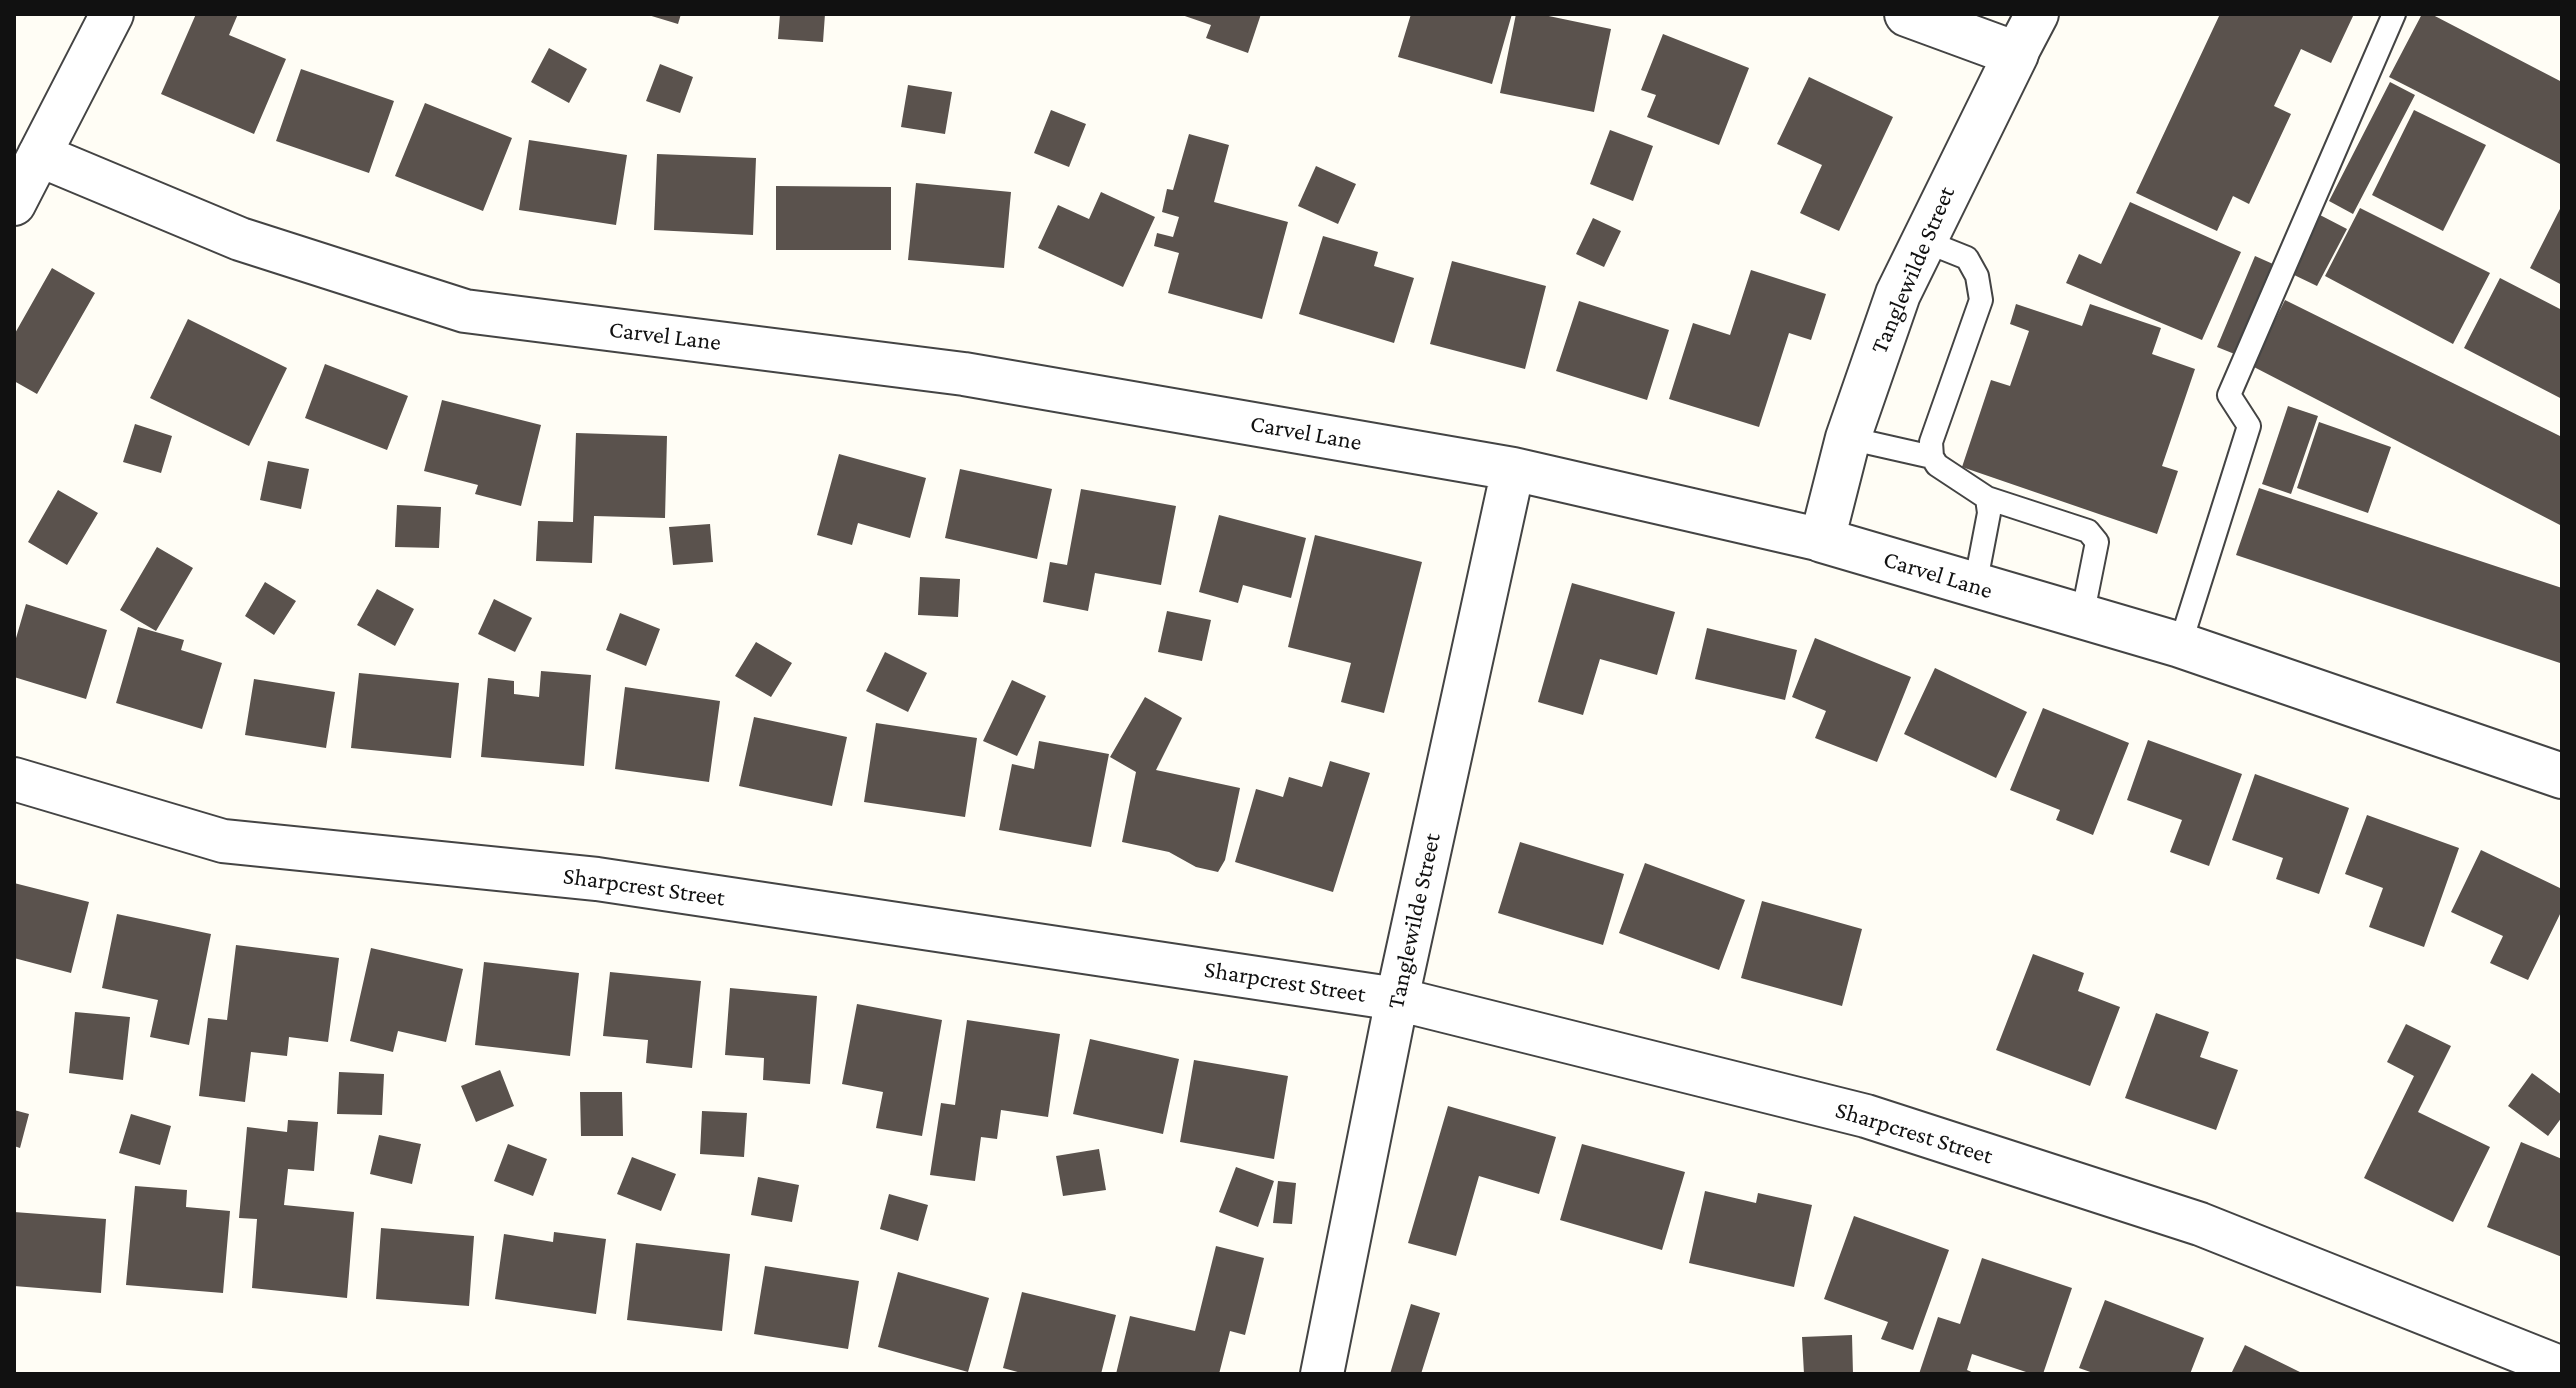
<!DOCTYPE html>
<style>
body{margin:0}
#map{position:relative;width:2576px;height:1388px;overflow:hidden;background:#fffdf5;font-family:"Crimson Pro",serif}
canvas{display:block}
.frame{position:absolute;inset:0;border:16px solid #111;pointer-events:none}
</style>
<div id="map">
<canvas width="2576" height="1388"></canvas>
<div class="frame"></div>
</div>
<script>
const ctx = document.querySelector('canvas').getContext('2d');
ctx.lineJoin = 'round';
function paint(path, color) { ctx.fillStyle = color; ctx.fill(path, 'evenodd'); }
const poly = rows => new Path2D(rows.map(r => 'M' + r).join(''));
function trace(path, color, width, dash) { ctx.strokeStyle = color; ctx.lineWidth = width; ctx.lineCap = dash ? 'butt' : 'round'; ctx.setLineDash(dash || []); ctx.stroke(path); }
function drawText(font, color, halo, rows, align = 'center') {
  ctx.font = font + ' "Crimson Pro",serif'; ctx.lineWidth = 8; ctx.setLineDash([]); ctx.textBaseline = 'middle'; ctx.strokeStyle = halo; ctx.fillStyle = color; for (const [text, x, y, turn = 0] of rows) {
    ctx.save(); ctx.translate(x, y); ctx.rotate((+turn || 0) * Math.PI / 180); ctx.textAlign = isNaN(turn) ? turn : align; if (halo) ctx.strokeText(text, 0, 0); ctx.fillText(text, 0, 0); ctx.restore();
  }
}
paint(poly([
 [196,14,238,14,229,35,286,59,254,134,161,94],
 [645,14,681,14,678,24],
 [780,14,825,14,823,42,778,39],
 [1179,14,1261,14,1248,53,1206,38,1211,25],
 [1411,14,1512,14,1492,84,1398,57],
 [1516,14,1539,14,1611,29,1594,112,1500,93],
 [2220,14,2354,14,2331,63,2301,49,2274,106,2291,114,2249,204,2233,196,2217,231,2136,193],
 [2422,14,2431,14,2562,82,2562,165,2389,77],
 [1663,34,1749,68,1719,145,1647,117,1656,95,1641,90],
 [549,48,587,69,569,103,531,82],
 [660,64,693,77,680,113,646,101],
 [301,69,394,101,369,173,276,141],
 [1809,77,1893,117,1839,231,1800,213,1822,165,1777,144],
 [2390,82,2415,95,2353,214,2329,201],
 [908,85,952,92,945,134,901,127],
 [425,103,512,138,483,211,395,176],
 [1051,110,1086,124,1069,167,1034,153],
 [2414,110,2486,145,2443,231,2372,195],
 [1610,130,1653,146,1633,201,1590,184],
 [1189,134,1229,145,1214,202,1288,222,1262,319,1168,293,1179,253,1154,246,1157,233,1173,237,1179,217,1162,212,1167,189,1173,190],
 [529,140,627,155,616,225,519,210],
 [657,154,756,158,753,235,654,230],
 [1316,166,1356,184,1338,224,1298,206],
 [916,183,1011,192,1004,268,908,260],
 [776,186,891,187,891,250,776,250],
 [1101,192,1155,217,1123,287,1038,248,1058,205,1089,219],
 [2130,202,2241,252,2202,340,2066,283,2079,254,2101,264],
 [2562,205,2562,285,2530,268],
 [2360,208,2490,273,2453,344,2325,276],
 [2320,215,2347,229,2317,286,2290,273],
 [1593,218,1621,231,1604,267,1576,254],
 [1323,236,1378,252,1374,266,1414,278,1394,343,1299,314],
 [2255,256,2273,264,2237,355,2217,347],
 [1452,261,1546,286,1525,369,1430,344],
 [52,268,95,293,37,394,14,381,14,335],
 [1751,270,1826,294,1811,340,1789,333,1759,427,1669,399,1693,323,1730,335],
 [2500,278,2562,310,2562,399,2464,348],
 [2285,300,2562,437,2562,526,2252,366],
 [1579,301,1669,330,1647,400,1556,371],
 [2016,304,2082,326,2090,304,2161,328,2152,354,2195,369,2162,466,2178,471,2157,534,1962,467,1991,380,2010,386,2029,331,2010,324],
 [188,319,287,368,249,446,150,398],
 [325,364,408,396,387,450,305,418],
 [442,400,541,425,521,506,475,494,478,485,424,471],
 [2288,406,2318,416,2291,494,2262,484],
 [2319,422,2391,447,2368,513,2297,488],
 [135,424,172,436,161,473,123,462],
 [576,433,667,436,665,518,594,516,592,563,536,561,538,521,573,522],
 [839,454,926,478,910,538,858,523,852,545,817,535],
 [268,461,309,469,301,509,260,500],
 [960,469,1052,489,1037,559,945,538],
 [2259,488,2562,588,2560,663,2236,555],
 [1081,489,1176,506,1161,585,1095,573,1088,611,1043,602,1050,562,1067,565],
 [58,490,98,513,67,565,28,542],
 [397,505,441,507,439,548,395,547],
 [1219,515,1306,538,1291,598,1243,585,1238,603,1199,592],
 [710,524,713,562,673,565,669,527],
 [1315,535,1422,562,1384,713,1341,702,1351,663,1288,647],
 [157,547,193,568,156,631,120,610],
 [920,577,960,579,958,617,918,615],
 [265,582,296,601,274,635,245,616],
 [1572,583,1675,612,1657,675,1600,659,1583,715,1538,702],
 [377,589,414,609,395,646,357,625],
 [494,599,532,618,515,652,478,634],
 [26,604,107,630,86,699,14,677,14,645],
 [1167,611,1211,620,1202,661,1158,652],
 [620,613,660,629,646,666,606,650],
 [138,627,184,640,181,650,222,663,202,729,116,703],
 [1707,628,1797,650,1785,700,1695,679],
 [1815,638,1911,677,1877,762,1815,738,1826,711,1792,697],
 [756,642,792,663,771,697,735,676],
 [885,652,927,673,908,712,866,691],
 [1935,668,2027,712,1996,778,1904,734],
 [541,671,591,675,584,766,481,757,488,678,514,681,514,694,539,697],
 [359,673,459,683,451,758,351,748],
 [254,679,335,692,326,748,245,735],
 [1012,680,1046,696,1017,756,983,741],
 [625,687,720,701,709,782,615,769],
 [1145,697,1182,718,1156,770,1240,788,1225,860,1218,872,1196,867,1169,852,1122,842,1136,772,1110,757],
 [2043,708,2129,743,2093,835,2056,820,2060,810,2010,790],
 [754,717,847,737,832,806,739,786],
 [876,723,977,738,965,817,864,802],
 [2148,740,2242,774,2209,866,2170,852,2182,820,2127,800],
 [1039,741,1109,754,1091,847,999,830,1012,764,1034,769],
 [1330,761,1370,773,1333,892,1235,862,1256,789,1283,797,1289,777,1322,787],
 [2255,774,2349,808,2319,894,2276,879,2283,858,2232,840],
 [2367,815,2459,848,2424,947,2369,927,2383,888,2345,874],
 [1520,842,1624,874,1603,945,1498,913],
 [2481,850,2562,889,2562,910,2528,980,2490,963,2503,936,2451,912],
 [1645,863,1745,900,1719,970,1619,933],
 [14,883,89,902,71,973,14,958],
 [1762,901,1862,929,1842,1006,1741,978],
 [117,914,211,934,189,1045,150,1037,158,1000,102,988],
 [236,945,339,958,328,1042,289,1037,287,1056,251,1052,245,1102,199,1096,208,1018,227,1020],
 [371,948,463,969,446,1042,398,1031,393,1052,350,1041],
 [2033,954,2084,973,2078,991,2120,1007,2090,1086,1996,1050],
 [484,962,579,973,570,1056,475,1045],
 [610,972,701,981,692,1068,646,1063,648,1040,603,1036],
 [730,988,817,996,810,1084,763,1080,764,1058,725,1055],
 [857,1004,942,1020,922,1136,876,1128,883,1092,842,1084],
 [75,1012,130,1017,123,1080,69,1073],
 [2156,1013,2209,1032,2200,1057,2238,1070,2216,1130,2125,1098],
 [967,1020,1060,1034,1048,1117,1001,1110,997,1139,981,1137,975,1181,930,1175,941,1103,955,1105],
 [2406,1024,2451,1046,2418,1112,2490,1147,2453,1222,2364,1178,2414,1076,2387,1062],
 [1090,1039,1179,1059,1163,1134,1073,1114],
 [1194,1060,1288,1076,1274,1159,1180,1142],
 [500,1070,514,1106,476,1122,461,1086],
 [339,1072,384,1074,382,1115,337,1114],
 [2532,1073,2562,1095,2562,1117,2548,1136,2508,1106],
 [580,1092,622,1092,623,1136,581,1136],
 [1448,1106,1556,1137,1539,1194,1479,1176,1456,1256,1408,1243],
 [14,1110,29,1114,20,1148,14,1146],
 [702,1111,747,1113,744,1157,700,1154],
 [131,1114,171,1126,160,1165,119,1153],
 [288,1120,318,1122,314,1171,288,1169,284,1205,354,1212,347,1298,252,1288,257,1219,239,1218,247,1127,287,1132],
 [379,1135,421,1144,412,1184,370,1174],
 [2521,1142,2562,1159,2562,1257,2487,1227],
 [508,1144,547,1159,533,1196,494,1181],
 [1582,1144,1685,1172,1662,1250,1560,1220],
 [1099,1149,1106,1190,1063,1196,1056,1156],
 [632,1157,676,1174,661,1211,617,1194],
 [1236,1167,1274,1181,1258,1227,1219,1212],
 [758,1177,799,1185,792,1222,751,1215],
 [1278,1181,1296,1183,1292,1224,1273,1223],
 [135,1186,187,1190,186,1207,230,1211,223,1293,126,1285],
 [1705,1191,1756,1203,1758,1193,1812,1205,1794,1287,1689,1263],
 [889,1194,928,1205,918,1241,880,1229],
 [14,1212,106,1219,101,1293,14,1286],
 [1854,1216,1949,1250,1913,1350,1881,1339,1888,1322,1824,1299],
 [381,1228,474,1236,469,1306,376,1299],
 [554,1232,606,1239,596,1314,495,1299,504,1234,553,1242],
 [636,1243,730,1254,722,1331,627,1320],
 [1216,1246,1264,1258,1245,1335,1230,1331,1219,1374,1116,1374,1130,1316,1195,1331],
 [1982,1258,2072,1288,2043,1374,2032,1374,1972,1354,1967,1370,1976,1374,1919,1374,1938,1317,1960,1324],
 [765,1266,859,1281,848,1349,754,1334],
 [898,1272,989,1298,968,1372,878,1347],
 [1022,1292,1116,1315,1101,1374,1025,1374,1003,1368],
 [2105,1300,2204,1338,2190,1374,2096,1374,2079,1368],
 [1411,1304,1440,1313,1421,1374,1390,1374],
 [1852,1335,1853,1374,1804,1374,1802,1337],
 [2245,1345,2304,1374,2231,1374]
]), '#5a524d');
const service = poly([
 [1922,240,1967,258,1977,276,1981,300,1931,442,1932,457,1937,465,1987,498,1989,513,1975,586],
 [1848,438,1932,457],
 [1987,498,2088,531,2097,542,2082,617],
 [2180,645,2249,426,2229,395,2394,14]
]);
const minor = poly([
 [2016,54,2037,14],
 [39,155,240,239,465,311,964,374,1513,469,1822,540],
 [14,204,112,14],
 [14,779,223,841,597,879,1397,999,1866,1116,2200,1224,2562,1368],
 [1322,1374,1397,999,1513,469]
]);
const tertiary = poly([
 [1907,14,2016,54,1898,294,1848,438,1822,540,2180,645,2562,776]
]);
trace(service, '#444', 26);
trace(minor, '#444', 46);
trace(tertiary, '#444', 48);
trace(service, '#fff', 22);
trace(minor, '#fff', 42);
trace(tertiary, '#fff', 44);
drawText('24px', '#111', '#fff', [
 ["Tanglewilde Street",1913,270,-67],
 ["Carvel Lane",665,336,7],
 ["Carvel Lane",1306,433,10],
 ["Carvel Lane",1938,575,17],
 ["Sharpcrest Street",644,887,8],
 ["Tanglewilde Street",1414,921,-78],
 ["Sharpcrest Street",1285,982,9],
 ["Sharpcrest Street",1914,1133,17]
]);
</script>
